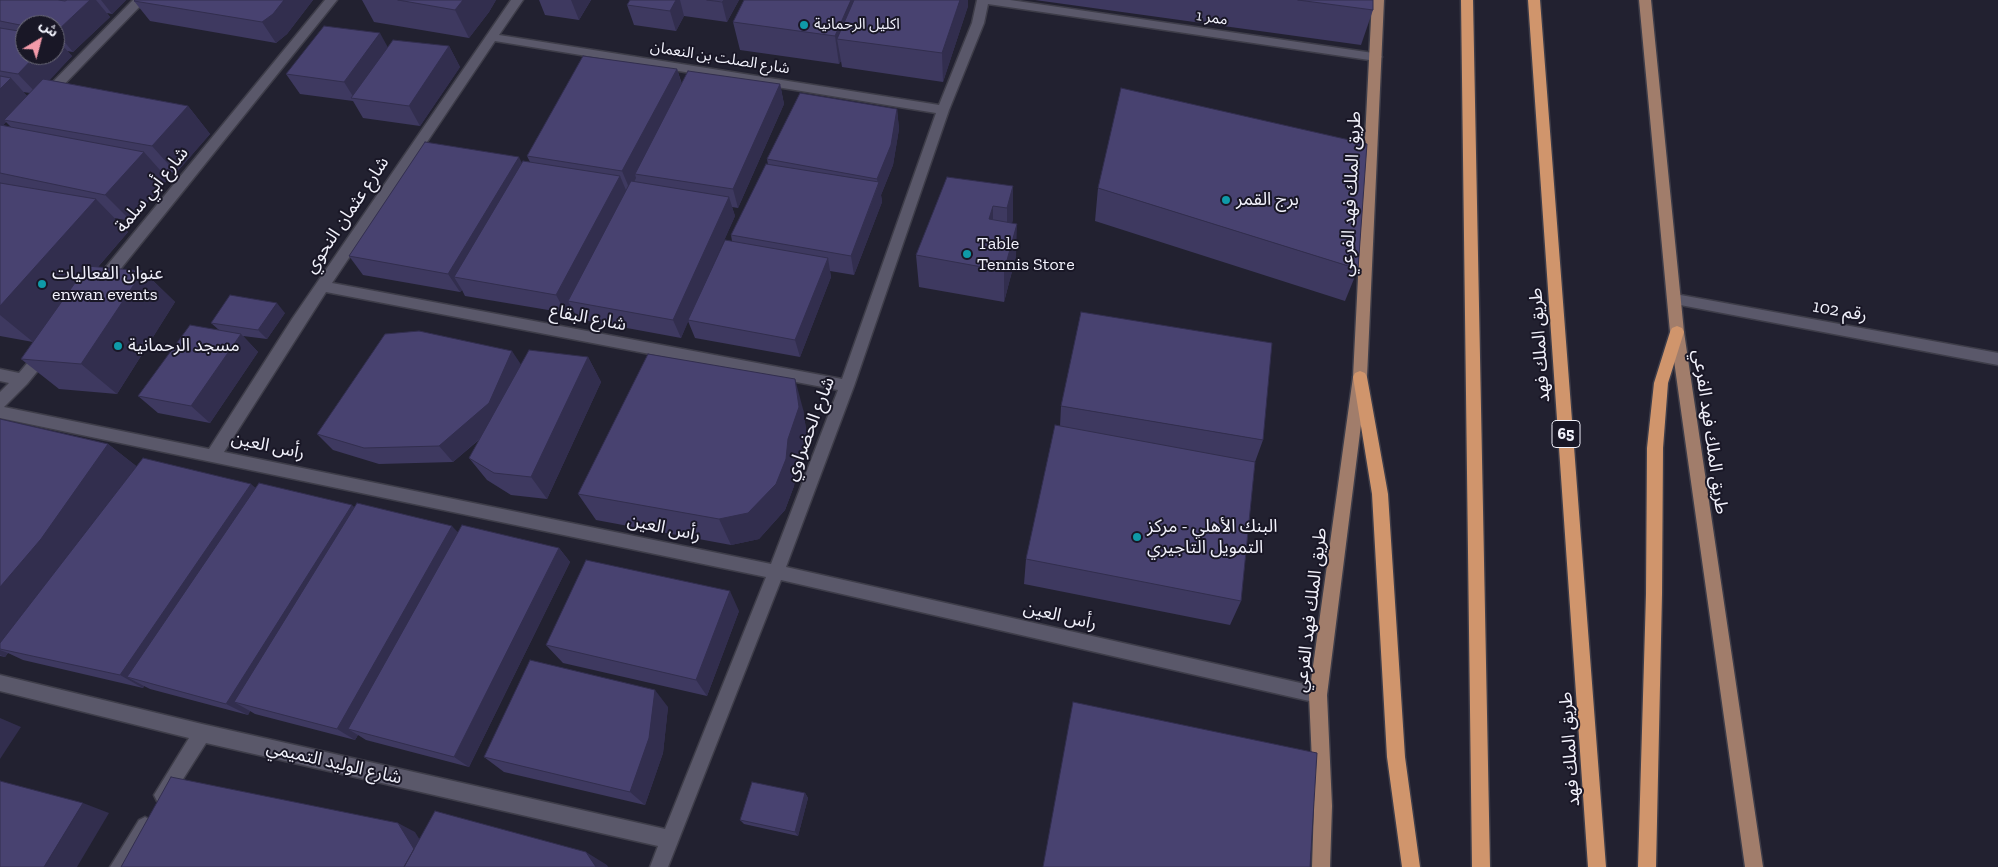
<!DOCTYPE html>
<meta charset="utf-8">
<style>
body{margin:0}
#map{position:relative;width:1998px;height:867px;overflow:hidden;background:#222130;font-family:"Zilla Slab","Noto Sans Arabic",serif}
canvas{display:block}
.north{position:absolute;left:15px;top:15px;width:50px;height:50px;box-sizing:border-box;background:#191726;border:1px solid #6f6e7b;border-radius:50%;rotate:37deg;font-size:14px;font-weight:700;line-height:20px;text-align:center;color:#f1f1fb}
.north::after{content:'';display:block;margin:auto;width:18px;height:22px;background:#f39aa9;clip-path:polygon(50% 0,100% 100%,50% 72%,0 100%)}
</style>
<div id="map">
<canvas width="1998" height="867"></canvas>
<div class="north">ش</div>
</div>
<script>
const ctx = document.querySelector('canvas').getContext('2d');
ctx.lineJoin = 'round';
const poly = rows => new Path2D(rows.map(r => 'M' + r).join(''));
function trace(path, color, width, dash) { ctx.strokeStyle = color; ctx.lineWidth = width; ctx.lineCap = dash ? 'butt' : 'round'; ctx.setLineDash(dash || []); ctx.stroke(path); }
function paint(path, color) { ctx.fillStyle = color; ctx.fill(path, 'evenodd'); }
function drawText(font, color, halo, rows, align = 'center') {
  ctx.font = font + ' "Zilla Slab","Noto Sans Arabic",serif'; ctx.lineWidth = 4; ctx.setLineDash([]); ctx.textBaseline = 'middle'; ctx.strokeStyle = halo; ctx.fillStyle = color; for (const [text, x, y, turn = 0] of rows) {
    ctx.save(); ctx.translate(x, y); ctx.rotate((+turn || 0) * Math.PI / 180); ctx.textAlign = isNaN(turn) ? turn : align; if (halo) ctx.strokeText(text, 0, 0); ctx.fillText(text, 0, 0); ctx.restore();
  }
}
const minor = poly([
 [133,0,146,0,49,100,41,100,39,97,41,94,133,0],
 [325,0,337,0,106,287,101,288,96,287,94,283,96,279,325,0],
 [511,0,523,0,499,35,939,105,972,23,977,0,1010,0,1380,54,1382,57,1376,61,988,4,984,23,949,110,854,386,786,567,1318,687,1324,689,1327,695,1324,701,1318,703,781,580,668,867,650,867,658,846,206,743,169,801,163,804,157,801,154,795,189,738,0,691,0,675,202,724,665,829,766,577,0,418,0,392,9,383,0,381,0,369,19,373,39,349,44,347,49,349,51,353,49,357,27,384,4,407,209,449,292,319,511,0],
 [495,41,936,113,842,379,332,283,495,41],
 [326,292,838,390,771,564,224,452,326,292],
 [1675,294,1998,353,1998,365,1675,304,1670,303,1668,299,1670,295,1675,294],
 [145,817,151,820,154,826,130,867,110,867,139,820,145,817]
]);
const major = poly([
 [1372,0,1384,0,1367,377,1327,695,1332,806,1330,867,1312,867,1314,806,1309,695,1353,377,1372,0],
 [1639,0,1651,0,1684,332,1763,867,1745,867,1670,332,1639,0]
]);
const highway = poly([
 [1461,0,1473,0,1490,867,1472,867,1461,0],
 [1528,0,1540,0,1606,867,1588,867,1528,0],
 [1677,326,1682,328,1684,332,1668,383,1663,448,1662,594,1656,867,1638,867,1646,594,1647,448,1654,383,1670,332,1672,328,1677,326],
 [1360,371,1365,373,1367,377,1388,494,1405,757,1420,867,1402,867,1387,757,1372,494,1353,377,1355,373,1360,371]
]);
trace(minor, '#3e3d49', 3);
trace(major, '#3e3d49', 3);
trace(highway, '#3e3d49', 3);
paint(minor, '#5a586a');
paint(major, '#a17d6b');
paint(highway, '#d0956c');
paint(poly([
 [0,0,126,0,112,14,107,13,110,17,73,52,67,51,72,56,49,80,188,106,210,134,176,173,160,170,168,179,131,221,114,218,128,232,98,267,143,271,175,302,117,394,59,389,21,359,33,342,0,336],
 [25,25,55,25,55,55,25,55],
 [23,92,30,93,27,96],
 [6,122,11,127,3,125],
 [313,0,287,34,276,43,150,21,134,1],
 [362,0,496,0,489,12,469,38,374,22],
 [539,0,591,0,579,20,545,15],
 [630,0,739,0,727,22,684,16,676,31,634,25,627,5],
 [1035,0,1373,0,1373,10,1361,45],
 [968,6,943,82,842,67,841,61,839,64,740,50,733,22],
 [449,46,460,67,420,126,363,118,353,101,300,94,286,74,388,47],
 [677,69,682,84,780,84,784,104,738,208,732,207,735,216,698,298,732,241,731,235,768,165,767,159,897,109,899,129,893,165,881,195,882,202,854,275,830,271,831,277,800,357,695,338,688,321,681,338,578,319,570,305,566,313,465,296,462,290,460,292,363,275,349,256,522,163,530,162,527,156],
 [1013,186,1013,219,1012,223,1016,256,1004,302,919,287,916,255],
 [1098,188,1358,269,1345,301,1095,221],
 [285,313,267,339,243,336,258,352,210,423,158,413,138,396,219,330,211,323],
 [588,357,601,382,547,499,511,495,487,480,469,458,480,439,453,462,379,464,333,450,317,434,521,364],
 [1061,406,1263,440,1255,462,1241,601,1230,625,1024,584,1026,559,1060,426],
 [803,409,807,436,797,467,794,486,785,510,759,539,731,545,596,520,578,494],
 [0,419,108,444,136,466,256,488,355,508,458,532,559,548,570,562,469,767,366,740,358,735,355,740,255,714,250,711,248,715,150,689,144,686,143,688,23,660,8,653,5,657,0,656],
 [739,611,707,696,563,663,546,645],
 [668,707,663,753,645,805,504,772,484,757],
 [805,793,808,798,798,836,744,824,740,820]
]), '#3e3960');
paint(poly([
 [90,0,96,0,110,17,73,52,56,32],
 [101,0,126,0,112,14],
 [284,0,313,0,287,34,276,43,262,22],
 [463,0,496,0,489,12,469,38,455,10],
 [571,0,591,0,579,20],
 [676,0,680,0,684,16,676,31,670,11],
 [724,0,739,0,727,22,722,2],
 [851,0,866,0,837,39,841,61,839,64,835,36],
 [960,0,968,0,968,6,943,82,942,53],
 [380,33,391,53,354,98,344,82],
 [55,37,72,56,37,94,18,74,36,55,55,55],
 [449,46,460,67,420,126,409,106],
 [677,69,683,89,635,174,636,178,630,190,622,171],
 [11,78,29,98,4,120,6,122,0,129,0,89],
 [780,84,784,104,738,208,733,189],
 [188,106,210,134,176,173,152,146],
 [897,109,899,129,893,165,881,195,882,202,854,275,851,256,878,186,877,179],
 [144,152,168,179,131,221,105,195],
 [519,157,529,177,454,277,462,290,460,292,448,274],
 [620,176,628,195,568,301,570,305,566,313,556,295],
 [1013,186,1013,219,1007,241,1007,208],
 [729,197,735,216,681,338,673,320],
 [96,199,128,232,33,342,0,315,0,306],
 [993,206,993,239,989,219],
 [1017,224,1016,256,1004,302,1004,271],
 [828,258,831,277,800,357,795,340],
 [143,271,175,302,117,394,81,364],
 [277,303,285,313,267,339,258,330],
 [241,334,258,352,210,423,191,406],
 [512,351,524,369,501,420,453,462,439,446],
 [588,357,601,382,547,499,531,477],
 [795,379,803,409,807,436,797,467,794,486,785,510,759,539,731,545,719,519],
 [108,444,144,472,0,649,0,587],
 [251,484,270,500,127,677,144,686,143,688,120,675],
 [352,505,368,520,234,702,250,711,248,715,226,704],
 [452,526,466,541,348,729,358,735,355,740,337,729],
 [559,548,570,562,469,767,454,757],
 [730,591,739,611,707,696,696,680],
 [0,650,8,653,5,657,0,655],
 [655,690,668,707,663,753,645,805,630,792],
 [0,718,21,727,0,759],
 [805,793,808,798,798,836,795,832],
 [83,803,109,813,77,867,44,867],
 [398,823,415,832,436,866,415,867],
 [586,852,607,865,608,867,596,867]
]), '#322e4e');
const building = poly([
 [0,0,58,0,65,1,67,0,90,0,56,32,55,31,55,25,25,25,25,26,0,21,0,0],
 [135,0,284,0,273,14,262,22,134,1,135,0],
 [398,0,463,0,455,10,398,0],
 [630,0,676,0,670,11,627,5,630,0],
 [707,0,724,0,722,2,707,0],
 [744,0,851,0,835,36,733,22,744,0],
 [854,0,960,0,942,53,837,39,854,0],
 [1298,0,1373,0,1373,10,1298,0],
 [324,26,380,33,344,82,286,74,324,26],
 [0,28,25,32,25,55,36,55,18,74,0,71,0,28],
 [393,40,449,46,409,106,351,98,393,40],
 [583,56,677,69,622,171,527,156,583,56],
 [688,71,780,84,733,189,635,174,688,71],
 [0,76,11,78,0,89,0,76],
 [43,79,188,106,152,146,4,120,43,79],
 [1121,88,1367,144,1358,269,1098,188,1121,88],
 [800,93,897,109,891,145,877,179,767,159,800,93],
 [0,125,144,152,105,195,0,173,0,125],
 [425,142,519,157,448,274,349,256,425,142],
 [523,161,620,176,556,295,454,277,523,161],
 [766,164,879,182,851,256,731,235,766,164],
 [947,177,1013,186,1007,208,993,206,989,219,1017,224,1004,271,916,255,947,177],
 [631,181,729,197,673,320,568,301,631,181],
 [0,183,96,199,0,306,0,183],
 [725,240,828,258,795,340,688,320,725,240],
 [87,266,143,271,81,364,21,359,87,266],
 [230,295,277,303,258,330,211,323,230,295],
 [1081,312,1272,343,1263,440,1061,406,1081,312],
 [190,325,241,334,191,406,138,396,190,325],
 [419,331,512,351,489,403,439,446,364,448,317,434,385,334,419,331],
 [529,350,588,357,531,477,494,473,469,458,529,350],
 [648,354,795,379,799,407,788,439,786,459,776,484,748,513,719,519,578,494,648,354],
 [0,419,108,444,41,539,0,587,0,419],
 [1055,425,1255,462,1241,601,1026,559,1055,425],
 [143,458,251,484,120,675,0,649,0,643,143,458],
 [259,483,352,505,226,704,127,677,259,483],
 [357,503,452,526,337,729,234,702,357,503],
 [462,525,559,548,454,757,348,729,462,525],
 [586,560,730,591,696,680,546,645,586,560],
 [530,660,655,690,649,738,630,792,484,757,530,660],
 [1073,702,1317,753,1310,867,1043,867,1073,702],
 [171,777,398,823,414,849,404,867,121,867,171,777],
 [0,781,83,803,44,867,0,867,0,781],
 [752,782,805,793,795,832,740,820,752,782],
 [435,811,586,852,596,867,404,867,435,811]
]);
paint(building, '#484270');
trace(building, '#322e4e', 1);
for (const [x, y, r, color] of [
 [804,25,5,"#0f9aa8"],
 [1226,200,5,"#0f9aa8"],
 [967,254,5,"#0f9aa8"],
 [42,284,5,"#0f9aa8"],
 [118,346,5,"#0f9aa8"],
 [1137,537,5,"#0f9aa8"]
]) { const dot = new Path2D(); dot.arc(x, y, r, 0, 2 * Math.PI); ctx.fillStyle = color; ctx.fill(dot); trace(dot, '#191726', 2); }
drawText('15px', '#f1f1fb', '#191726', [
 ["ممر 1",1212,18,8],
 ["شارع الصلت بن النعمان",720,58,9]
]);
drawText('15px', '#f1f1fb', '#191726', [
 ["اكليل الرحمانية",814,25]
], 'left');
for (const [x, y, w] of [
 [1566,434,28]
]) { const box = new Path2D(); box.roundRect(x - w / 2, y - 13.5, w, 27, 4); ctx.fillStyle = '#191726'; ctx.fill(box); trace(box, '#f1f1fb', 1); }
drawText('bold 16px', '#f1f1fb', null, [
 ["65",1566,434]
]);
drawText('18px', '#f1f1fb', '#191726', [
 ["شارع أبي سلمة",152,190,-51],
 ["طريق الملك فهد الفرعي",1351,194,-87],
 ["شارع عثمان النحوي",347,215,-56],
 ["رقم 102",1840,311,10],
 ["شارع البقاع",588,318,11],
 ["طريق الملك فهد",1540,345,-94],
 ["شارع الحضراوي",810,429,-69],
 ["طريق الملك فهد الفرعي",1710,432,82],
 ["رأس العين",268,446,12],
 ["رأس العين",664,528,12],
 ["طريق الملك فهد الفرعي",1311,610,-83],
 ["رأس العين",1060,616,13],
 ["طريق الملك فهد",1570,749,-94],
 ["شارع الوليد التميمي",334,763,13]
]);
drawText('18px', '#f1f1fb', '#191726', [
 ["برج القمر",1236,200],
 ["Table",977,244],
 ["Tennis Store",977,265],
 ["عنوان الفعاليات",52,274],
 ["enwan events",52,295],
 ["مسجد الرحمانية",128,346],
 ["البنك الأهلي - مركز",1147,527],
 ["التمويل التاجيري",1147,548]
], 'left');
</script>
